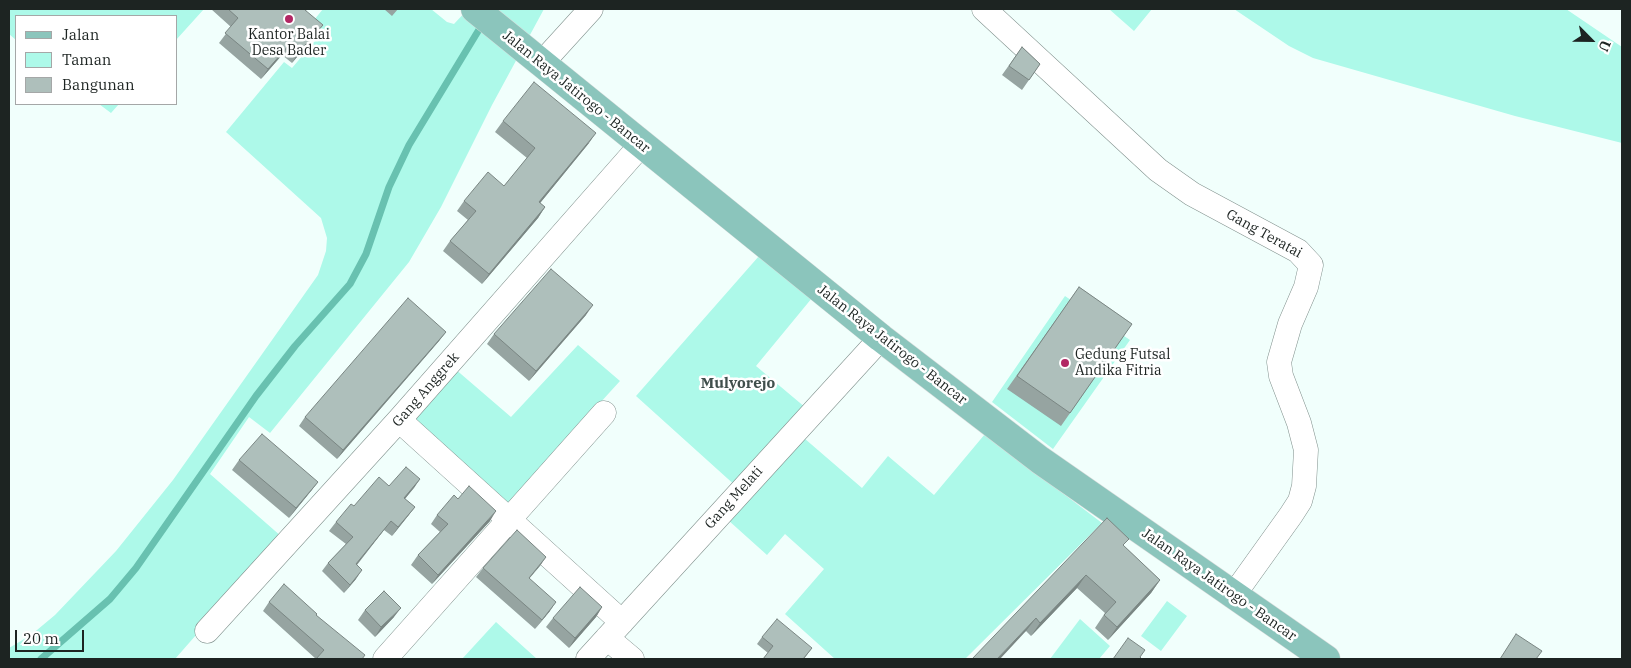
<!DOCTYPE html>
<style>
body{margin:0}
#map{position:relative;width:1631px;height:668px;overflow:hidden;background:#f1fffc;font-family:"IBM Plex Serif",serif}
canvas{display:block}
.frame{position:absolute;inset:0;border:10px solid #1d2422;pointer-events:none}
.legend{position:absolute;left:15px;top:15px;width:162px;height:90px;box-sizing:border-box;background:#fff;border:1px solid #a5a7a7;margin:0;padding:6px 9px;list-style:none;font-size:15px;color:#1d2422}
.legend li{display:flex;align-items:center;gap:10px;height:25px}
.legend b{width:25px;border:1px solid #a5a7a7}
.north{position:absolute;left:1566px;top:15px;width:50px;height:50px;-webkit-text-stroke:4px #fff;paint-order:stroke;rotate:113deg;font-size:14px;font-weight:700;line-height:20px;text-align:center;color:#1d2422}
.north::after{content:'';display:block;margin:auto;width:18px;height:22px;background:#1d2422;clip-path:polygon(50% 0,100% 100%,50% 72%,0 100%)}
.scale{position:absolute;left:15px;top:630px;width:69px;height:22px;box-sizing:border-box;border:2px solid #1d2422;border-top:0;padding-left:6px;font-size:15px;line-height:18px;white-space:nowrap;color:#1d2422;-webkit-text-stroke:4px #fff;paint-order:stroke}
</style>
<div id="map">
<canvas width="1631" height="668"></canvas>
<div class="frame"></div>
<ul class="legend">
<li><b style="height:6px;background:#8bc5bc"></b>Jalan</li>
<li><b style="height:14px;background:#adf9e9"></b>Taman</li>
<li><b style="height:14px;background:#aebfbb"></b>Bangunan</li>
</ul>
<div class="north">U</div>
<div class="scale">20 m</div>
</div>
<script>
const ctx = document.querySelector('canvas').getContext('2d');
ctx.lineJoin = 'round';
function paint(path, color) { ctx.fillStyle = color; ctx.fill(path, 'evenodd'); }
const poly = rows => new Path2D(rows.map(r => 'M' + r).join(''));
function trace(path, color, width, dash) { ctx.strokeStyle = color; ctx.lineWidth = width; ctx.lineCap = dash ? 'butt' : 'round'; ctx.setLineDash(dash || []); ctx.stroke(path); }
function drawText(font, color, halo, rows, align = 'center') {
  ctx.font = font + ' "IBM Plex Serif",serif'; ctx.lineWidth = 5; ctx.setLineDash([]); ctx.textBaseline = 'middle'; ctx.strokeStyle = halo; ctx.fillStyle = color; for (const [text, x, y, turn = 0] of rows) {
    ctx.save(); ctx.translate(x, y); ctx.rotate((+turn || 0) * Math.PI / 180); ctx.textAlign = isNaN(turn) ? turn : align; if (halo) ctx.strokeText(text, 0, 0); ctx.fillText(text, 0, 0); ctx.restore();
  }
}
paint(poly([
 [9,9,204,9,176,40,176,16,16,16,16,40,9,34],
 [323,9,431,9,447,22,454,24,468,9,544,9,492,105,441,207,409,262,270,433,249,417,210,474,282,537,175,659,9,659,9,648,31,635,55,615,116,551,173,480,318,275,326,251,327,238,321,218,226,132,284,62,292,68,320,35,310,25],
 [1109,9,1152,9,1134,31],
 [1234,9,1566,9,1622,47,1622,143,1515,116,1313,58,1289,46],
 [99,104,119,104,111,113],
 [759,256,812,298,756,366,806,408,790,426,862,488,888,456,934,495,985,434,1102,523,965,659,835,659,785,614,824,569,785,534,767,555,728,520,748,497,636,396],
 [1065,296,1130,340,1053,449,992,402],
 [578,345,620,381,507,505,409,419,454,368,511,417],
 [1167,601,1187,616,1161,651,1141,636],
 [1080,619,1110,646,1099,659,1050,659],
 [496,622,537,659,462,659]
]), '#adf9e9');
trace(poly([
 [41,659,110,599,136,568,256,396,295,346,350,284,366,254,389,187,409,145,483,23]
]), '#68c1b0', 7);
const minor = poly([
 [984,9,1158,170,1192,194,1298,251,1311,265,1306,287,1290,324,1279,362,1281,376,1299,423,1306,450,1304,486,1300,501,1291,515,1233,596],
 [541,64,591,9],
 [399,420,622,622],
 [207,631,399,420,641,145],
 [607,638,632,659],
 [385,659,604,413],
 [588,659,881,338]
]);
const major = poly([
 [475,9,881,338,1040,460,1326,659]
]);
trace(minor, '#81918d', 25);
trace(major, '#dbdcdc', 29);
trace(minor, '#fff', 24);
trace(major, '#8bc5bc', 28);
paint(poly([
 [211,9,307,9,306,10,316,34,292,63,282,55,261,79,219,43,231,27],
 [384,9,398,9,392,16],
 [1022,47,1040,64,1022,90,1002,75],
 [503,121,589,143,540,203,545,207,538,218,482,284,443,251,450,241,468,220,457,211,464,201,504,186,527,158,495,132],
 [1079,287,1132,324,1061,426,1007,389],
 [586,315,529,381,487,344,494,334],
 [446,332,439,341,337,459,299,426,305,417],
 [239,460,318,482,311,491,289,518,232,470],
 [420,479,405,499,415,507,408,516,392,536,384,530,357,565,356,579,344,593,322,571,328,563,346,544,329,531,336,522,354,506,389,486],
 [458,499,490,521,432,584,411,565,418,555,440,532,431,524,437,515],
 [1124,546,1160,580,1151,593,1108,640,1095,628,1105,613,1077,588,1031,636,1026,631,972,659],
 [546,557,529,578,550,611,535,629,476,577,483,568],
 [269,602,316,615,362,659,316,659,263,611],
 [602,607,596,617,569,648,546,627,553,618],
 [365,610,394,617,375,637,358,620],
 [762,637,812,648,804,659,763,659,768,653,757,644]
]), '#96a4a1');
paint(poly([
 [323,25,316,34,292,63,298,53],
 [289,45,282,55,261,79,268,69],
 [596,133,589,143,532,213,539,202],
 [545,207,538,218,482,284,489,274],
 [593,305,586,315,529,381,536,371],
 [446,332,439,341,337,459,343,450],
 [420,479,414,488,398,507,404,498],
 [318,482,311,491,289,518,296,508],
 [415,507,408,516,392,536,398,527],
 [496,511,490,521,432,584,438,575],
 [391,521,384,530,350,573,356,564],
 [546,557,540,566,522,587,529,578],
 [362,570,356,579,344,593,350,585],
 [1086,575,1077,588,1031,636,1040,623],
 [1160,580,1151,593,1108,640,1117,627],
 [556,602,550,611,535,629],
 [602,607,596,617,569,648,575,638],
 [401,608,394,617,375,637,381,627],
 [1036,618,1026,631,1000,659,997,659]
]), '#7a8683');
const building = poly([
 [228,9,306,9,305,10,323,25,298,53,289,45,268,69,225,33,238,18,228,9],
 [1022,47,1040,64,1029,80,1009,66,1022,47],
 [534,82,596,133,539,202,545,207,489,274,450,241,476,211,464,201,488,172,504,186,535,148,503,121,534,82],
 [551,269,593,305,536,371,494,334,551,269],
 [1079,287,1132,324,1070,413,1017,376,1079,287],
 [408,298,446,332,343,450,305,417,408,298],
 [262,434,318,482,296,508,239,460,262,434],
 [406,467,420,479,404,498,415,507,398,527,391,521,356,564,362,570,350,585,328,563,353,537,336,522,351,504,354,506,379,477,389,486,406,467],
 [469,486,496,511,438,575,418,555,448,524,437,515,454,495,458,499,469,486],
 [1107,518,1129,539,1123,545,1160,580,1117,627,1104,615,1116,602,1086,575,1040,623,1036,618,997,659,972,659,1107,518],
 [517,530,546,557,529,578,556,602,542,620,483,568,517,530],
 [284,584,317,614,316,615,365,655,362,659,316,659,324,650,269,602,284,584],
 [580,587,602,607,575,638,553,618,580,587],
 [384,591,401,608,381,627,365,610,384,591],
 [777,619,812,648,803,659,763,659,773,646,762,637,777,619],
 [1516,634,1542,651,1536,659,1500,659,1516,634],
 [1128,638,1145,650,1140,657,1142,659,1113,659,1128,638]
]);
paint(building, '#aebfbb');
trace(building, '#7a8683', 1);
for (const [x, y, r, color] of [
 [289,19,5,"#b22764"],
 [1065,363,5,"#b22764"]
]) { const dot = new Path2D(); dot.arc(x, y, r, 0, 2 * Math.PI); ctx.fillStyle = color; ctx.fill(dot); trace(dot, '#fff', 2); }
drawText('14px', '#1d2422', '#fff', [
 ["Kantor Balai",289,35],
 ["Desa Bader",289,51],
 ["Gedung Futsal",1075,355,"left"],
 ["Andika Fitria",1075,371,"left"]
]);
drawText('14px', '#1d2422', '#fff', [
 ["Jalan Raya Jatirogo - Bancar",576,92,39],
 ["Gang Teratai",1264,234,29],
 ["Jalan Raya Jatirogo - Bancar",892,345,38],
 ["Gang Anggrek",426,390,-49],
 ["Gang Melati",734,498,-48],
 ["Jalan Raya Jatirogo - Bancar",1219,585,35]
]);
drawText('bold 15px', '#404f4c', '#fff', [
 ["Mulyorejo",738,384]
]);
</script>
